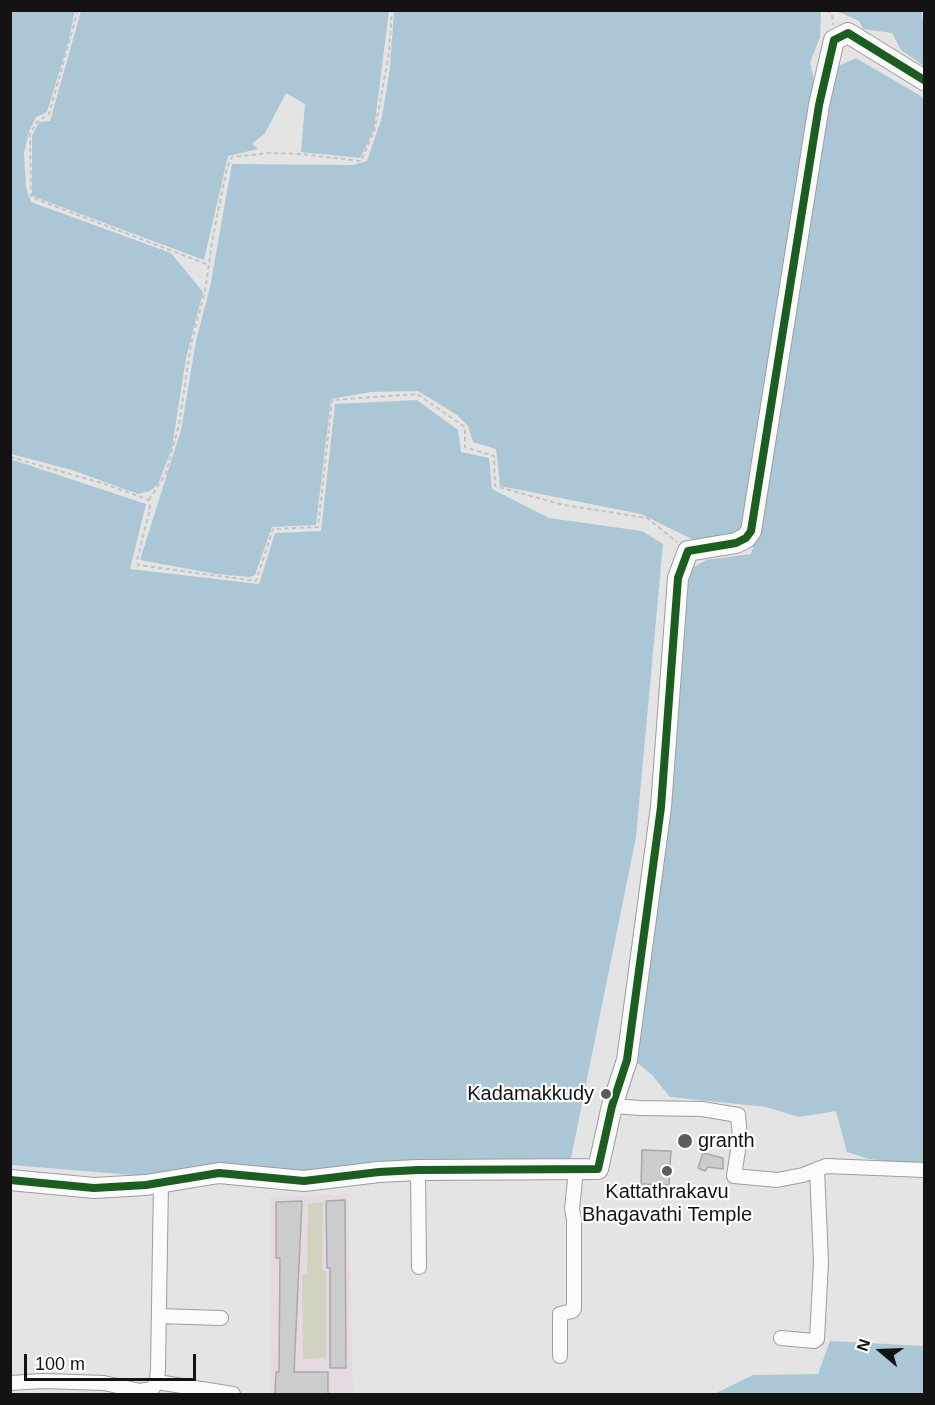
<!DOCTYPE html>
<style>
body{margin:0}
#map{position:relative;width:935px;height:1405px;overflow:hidden;background:#e4e4e5;font-family:Helvetica,sans-serif}
canvas{display:block}
.frame{position:absolute;inset:0;border:12px solid #131314;pointer-events:none}
.north{position:absolute;left:851px;top:1321px;width:60px;height:60px;-webkit-text-stroke:4px #fff;paint-order:stroke;rotate:289deg;font-size:16px;font-weight:700;line-height:24px;text-align:center;color:#131314}
.north::after{content:'';display:block;margin:auto;width:21px;height:27px;background:#131314;clip-path:polygon(50% 0,100% 100%,50% 72%,0 100%)}
.scale{position:absolute;left:24px;top:1354px;width:172px;height:27px;box-sizing:border-box;border:3px solid #131314;border-top:0;padding-left:8px;font-size:18px;line-height:21px;white-space:nowrap;color:#131314;-webkit-text-stroke:4px #fff;paint-order:stroke}
</style>
<div id="map">
<canvas width="935" height="1405"></canvas>
<div class="frame"></div>
<div class="north">N</div>
<div class="scale">100 m</div>
</div>
<script>
const ctx = document.querySelector('canvas').getContext('2d');
ctx.lineJoin = 'round';
function paint(path, color) { ctx.fillStyle = color; ctx.fill(path, 'evenodd'); }
const poly = rows => new Path2D(rows.map(r => 'M' + r).join(''));
function trace(path, color, width, dash) { ctx.strokeStyle = color; ctx.lineWidth = width; ctx.lineCap = dash ? 'butt' : 'round'; ctx.setLineDash(dash || []); ctx.stroke(path); }
function drawText(font, color, halo, rows, align = 'center') {
  ctx.font = font + ' Helvetica,sans-serif'; ctx.lineWidth = 4.5; ctx.setLineDash([]); ctx.textBaseline = 'middle'; ctx.strokeStyle = halo; ctx.fillStyle = color; for (const [text, x, y, turn = 0] of rows) {
    ctx.save(); ctx.translate(x, y); ctx.rotate((+turn || 0) * Math.PI / 180); ctx.textAlign = isNaN(turn) ? turn : align; if (halo) ctx.strokeText(text, 0, 0); ctx.fillText(text, 0, 0); ctx.restore();
  }
}
paint(poly([
 [348,1194,353,1394,271,1394,270,1197]
]), '#e6dae2');
paint(poly([
 [323,1202,322,1270,326,1273,326,1358,303,1359,302,1274,307,1273,308,1204]
]), '#d1d2c0');
paint(poly([
 [10,11,75,11,68,43,47,112,36,117,29,132,24,153,26,187,31,202,171,253,203,292,186,358,172,448,158,484,150,491,138,494,72,470,11,454],
 [81,11,389,11,374,130,360,158,301,152,305,104,286,93,265,133,252,144,258,149,228,156,204,260,32,196,32,136,39,122,50,121],
 [394,11,821,11,820,37,810,63,817,90,742,530,702,544,641,514,500,486,496,449,473,442,468,426,457,415,418,391,371,392,331,399,316,525,272,527,255,575,249,577,216,574,140,560,181,430,196,341,210,287,232,164,353,165,367,161,382,117,390,68],
 [837,11,922,11,922,18,924,16,924,66,901,50,892,33,863,29,859,21],
 [856,58,924,98,924,1165,869,1159,847,1152,836,1111,799,1117,766,1107,670,1097,652,1075,635,1061,690,569,706,560,751,554,758,533,836,67],
 [417,400,458,430,461,452,489,458,492,489,549,518,642,531,663,544,636,837,570,1163,382,1161,297,1175,145,1176,11,1165,10,459,146,504,130,569,259,584,275,533,321,531,335,404],
 [830,1341,924,1346,924,1394,714,1394,753,1375,818,1374]
]), '#abc7d5');
const building = poly([
 [642,1150,671,1151,669,1185,641,1184,642,1150],
 [703,1153,723,1158,723,1169,708,1167,705,1171,698,1168,703,1153],
 [345,1200,346,1368,330,1368,330,1268,327,1268,326,1201,345,1200],
 [302,1201,294,1372,328,1372,328,1395,275,1395,276,1372,279,1372,280,1258,276,1258,276,1202,302,1201]
]);
paint(building, '#cccccd');
trace(building, '#a9a9a9', 1.5);
const street = poly([
 [612,1106,641,1108,702,1109,738,1115,740,1137,734,1176,777,1180,803,1175,826,1166,924,1170],
 [418,1170,419,1267],
 [159,1316,221,1318],
 [781,1338,814,1341,817,1339,821,1262,817,1169],
 [560,1356,560,1314,572,1311,574,1309,574,1219,572,1209,576,1170],
 [157,1382,233,1394],
 [10,1383,43,1381,104,1383,140,1391,152,1389,157,1382,158,1368,161,1182]
]);
const secondary = poly([
 [10,1180,94,1188,146,1185,219,1173,304,1181,379,1172,418,1170,598,1169,612,1106,627,1060,661,807,678,578,688,551,736,543,746,538,751,531,819,105,834,40,848,33,924,80]
]);
trace(street, '#9d9d9e', 16);
trace(secondary, '#9d9d9e', 22);
trace(poly([
 [78,10,49,114,37,122,30,134,31,197,209,265],
 [827,10,832,14,833,25],
 [10,457,105,484,149,500,150,509,137,560,138,565,256,581,273,529,318,527,332,400,417,394,465,427,465,447,494,456,495,486,564,505,647,518,677,542],
 [149,500,166,473,179,425,191,344,205,291,213,236,227,168,232,157,269,153,301,154,361,161,375,129,389,53,392,10]
]), '#c4c4c5', 2, [4.5, 3]);
trace(street, '#fbfbfb', 14);
trace(secondary, '#fbfbfb', 20);
trace(poly([
 [10,1180,94,1188,146,1185,219,1173,304,1181,379,1172,418,1170,598,1169,612,1106,627,1060,661,807,678,578,688,551,736,543,746,538,751,531,819,105,834,40,848,33,924,80]
]), '#1b5e20', 8);
for (const [x, y, r, color] of [
 [606,1094,6,"#5c5c5d"],
 [685,1141,8,"#5c5c5d"],
 [667,1171,6,"#5c5c5d"]
]) { const dot = new Path2D(); dot.arc(x, y, r, 0, 2 * Math.PI); ctx.fillStyle = color; ctx.fill(dot); trace(dot, '#fff', 2); }
drawText('20px', '#131314', '#fff', [
 ["Kadamakkudy",594,1094],
 ["granth",698,1141,"left"],
 ["Kattathrakavu",667,1192,"center"],
 ["Bhagavathi Temple",667,1215,"center"]
], 'right');
</script>
